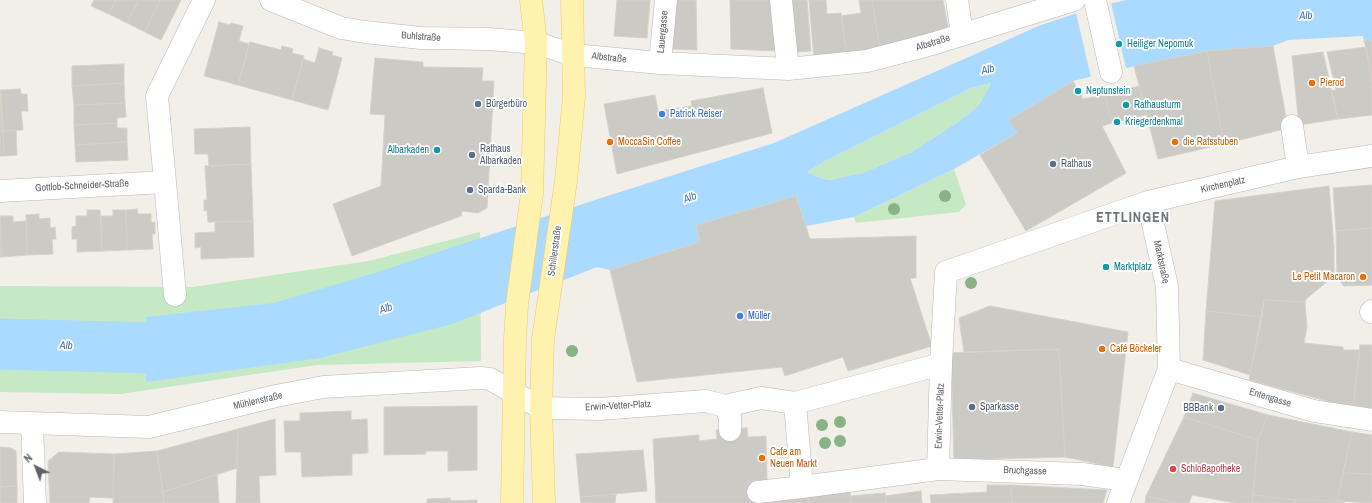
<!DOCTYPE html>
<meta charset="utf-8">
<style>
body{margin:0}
#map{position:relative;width:1372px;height:503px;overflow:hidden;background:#f1efe8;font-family:"Archivo Narrow",sans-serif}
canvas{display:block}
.north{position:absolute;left:16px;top:447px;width:40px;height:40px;-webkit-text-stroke:3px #fff;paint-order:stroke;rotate:318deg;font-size:11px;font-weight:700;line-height:16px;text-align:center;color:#5f6368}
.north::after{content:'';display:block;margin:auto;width:14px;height:18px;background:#5f6368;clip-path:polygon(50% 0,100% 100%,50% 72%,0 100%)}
</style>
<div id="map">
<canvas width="1372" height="503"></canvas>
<div class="north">N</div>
</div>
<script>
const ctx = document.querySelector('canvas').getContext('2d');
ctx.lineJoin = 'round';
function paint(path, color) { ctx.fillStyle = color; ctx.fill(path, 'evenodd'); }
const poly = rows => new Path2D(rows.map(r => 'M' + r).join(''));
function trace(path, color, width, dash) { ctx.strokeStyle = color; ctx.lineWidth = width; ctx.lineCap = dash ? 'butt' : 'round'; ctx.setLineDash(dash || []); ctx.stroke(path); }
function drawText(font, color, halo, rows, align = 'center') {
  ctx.font = font + ' "Archivo Narrow",sans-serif'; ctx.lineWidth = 3.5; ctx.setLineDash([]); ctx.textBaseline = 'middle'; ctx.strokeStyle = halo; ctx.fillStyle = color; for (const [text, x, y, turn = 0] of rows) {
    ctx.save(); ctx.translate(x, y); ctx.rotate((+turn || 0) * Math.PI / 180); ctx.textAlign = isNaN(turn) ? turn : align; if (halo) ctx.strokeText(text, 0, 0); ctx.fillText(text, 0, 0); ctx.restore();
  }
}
paint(poly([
 [991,83,979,105,961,120,912,152,863,173,829,180,820,178,807,172,825,161,971,88],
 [954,169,966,204,959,212,856,223,854,217],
 [480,232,481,361,317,365,120,394,0,392,0,286,193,287,369,261]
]), '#c5e8c5');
paint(poly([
 [1126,0,1372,0,1372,41,1364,41,1363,36,1288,40,1273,46,1207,51,1126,68,1073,81,1009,120,1017,133,954,169,854,217,806,226,796,196,696,225,700,242,610,270,597,267,452,324,320,358,146,382,146,317,274,303,378,272,598,199,774,143,1041,25,1096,7],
 [991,83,979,105,961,120,912,152,863,173,829,180,820,178,807,172,825,161,971,88]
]), '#aadaff');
paint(poly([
 [1111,3,1126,68,1091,77,1076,13]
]), '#f1efe8');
trace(poly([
 [0,344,150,348,216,344]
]), '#aadaff', 51);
const building = poly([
 [94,0,116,0,109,14,91,6,94,0],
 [116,0,139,0,127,23,109,14,116,0],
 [139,0,160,0,145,32,127,23,139,0],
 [160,0,181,0,161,40,145,32,160,0],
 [617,0,650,0,647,38,614,36,617,0],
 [677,0,696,0,697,50,672,49,677,0],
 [730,0,771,0,776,51,731,49,730,0],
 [791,0,807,0,811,51,797,52,791,0],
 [809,0,826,0,827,14,841,13,847,55,814,59,809,0],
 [859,0,872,0,880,50,847,55,841,16,861,13,859,0],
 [872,0,943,0,948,27,880,50,872,0],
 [219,22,230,25,231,23,243,26,239,41,249,44,238,85,204,76,219,22],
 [1364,41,1372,41,1372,83,1366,47,1364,41],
 [250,42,281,50,282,46,293,49,292,53,304,56,292,100,238,85,250,42],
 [1273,46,1288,128,1224,144,1207,51,1273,46],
 [1366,47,1372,83,1372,115,1338,119,1331,91,1336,90,1327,52,1366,47],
 [319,48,333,52,332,55,342,58,328,110,292,100,303,59,315,63,319,48],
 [1207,51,1224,144,1158,159,1134,66,1207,51],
 [1323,52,1338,119,1299,125,1292,56,1323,52],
 [375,58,423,62,423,67,483,68,482,81,494,81,487,208,478,213,462,211,461,216,352,256,333,204,381,186,385,115,370,114,375,58],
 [124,64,124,83,72,86,72,66,124,64],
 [1073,81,1083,99,1105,95,1112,123,1102,126,1126,173,1026,231,980,155,1017,133,1009,120,1073,81],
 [124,83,125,103,74,105,72,86,124,83],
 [1139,86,1146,115,1112,123,1105,95,1139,86],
 [763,88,772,133,617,174,604,104,655,95,658,111,692,106,691,101,763,88],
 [20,89,21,94,27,94,28,111,21,111,23,130,3,131,1,90,20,89],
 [0,90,3,131,0,131,0,90],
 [125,103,126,117,117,118,117,123,74,125,74,105,125,103],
 [117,123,117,128,127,128,127,142,75,145,74,125,117,123],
 [250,127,251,164,209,166,208,154,195,154,194,129,250,127],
 [16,130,17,155,4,156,3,131,16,130],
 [0,131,3,131,4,156,0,156,0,131],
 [127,142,128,160,76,162,75,145,127,142],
 [251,164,253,221,208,222,207,210,204,211,204,200,207,200,205,166,251,164],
 [1372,185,1372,228,1336,231,1333,188,1372,185],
 [1329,186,1334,247,1334,276,1306,299,1305,302,1264,300,1262,317,1206,311,1215,201,1329,186],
 [796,196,810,239,916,236,916,278,910,278,932,346,848,371,843,357,785,376,782,367,637,382,610,270,700,242,696,225,796,196],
 [137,209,138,214,151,214,151,222,155,222,155,234,152,234,153,249,127,250,126,210,137,209],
 [87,210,100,210,102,251,77,252,77,239,72,239,72,227,76,226,76,216,87,216,87,210],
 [113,210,126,210,127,250,102,251,101,216,113,216,113,210],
 [39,214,39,219,50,218,50,228,55,227,56,239,52,239,53,254,27,255,26,215,39,214],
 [0,216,13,216,13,222,26,221,27,255,2,257,0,216],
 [0,216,2,257,0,257,0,216],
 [253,221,254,257,201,259,201,247,195,248,195,233,215,232,215,222,253,221],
 [1372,228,1372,285,1344,286,1337,278,1336,231,1372,228],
 [1264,300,1305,302,1307,327,1304,343,1343,347,1343,350,1360,350,1353,408,1249,380,1264,300],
 [990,306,1128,332,1113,467,1065,457,1059,349,964,352,959,318,990,306],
 [1206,311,1262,317,1250,375,1203,360,1206,311],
 [1360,345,1372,345,1372,410,1353,408,1360,345],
 [1059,349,1065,457,954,460,951,353,1059,349],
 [1193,393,1268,415,1258,440,1184,417,1193,393],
 [477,406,477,470,448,471,448,451,426,451,426,454,384,455,384,407,477,406],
 [351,411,351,420,367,419,368,453,352,454,352,475,302,477,301,452,285,452,284,421,300,421,300,413,351,411],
 [1268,415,1352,432,1337,501,1295,500,1253,495,1258,440,1268,415],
 [1184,417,1258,440,1252,503,1235,503,1192,495,1189,503,1176,503,1146,496,1184,417],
 [275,419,276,475,259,476,260,503,236,503,238,429,275,419],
 [747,428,748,437,766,436,767,480,752,481,753,503,656,503,653,439,699,435,699,441,717,439,716,430,747,428],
 [238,429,237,468,163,492,157,451,238,429],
 [1352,432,1372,435,1372,474,1343,473,1352,432],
 [0,447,11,448,16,451,17,486,0,487,0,447],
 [643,450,647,491,580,497,576,454,643,450],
 [157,451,164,503,113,503,114,454,157,451],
 [59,452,114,454,113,498,90,497,89,503,50,503,48,461,59,452],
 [1343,473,1372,474,1372,503,1337,501,1343,473],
 [217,474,219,503,164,503,163,492,217,474],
 [987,485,1011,485,1012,503,931,503,930,495,987,492,987,485],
 [1011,485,1107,490,1103,503,1012,503,1011,485],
 [17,486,17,503,0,503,0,487,17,486],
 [921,491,922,503,886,503,886,496,921,491],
 [850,492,851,503,808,503,808,494,850,492],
 [885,493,886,503,851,503,851,496,885,493],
 [616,494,615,503,581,503,580,497,616,494],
 [808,494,808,503,764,503,764,498,808,494],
 [1253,495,1295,500,1295,503,1252,503,1253,495],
 [1146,496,1176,503,1145,503,1146,496],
 [450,498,450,501,477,500,477,503,427,503,427,499,450,498],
 [1295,500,1337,501,1344,501,1344,503,1295,503,1295,500]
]);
paint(building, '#cccac5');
trace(building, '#d6d1c6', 1);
const minor = poly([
 [271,0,341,28,365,32,421,38,489,39,536,43,574,55,660,63,788,69,867,61,932,44,1074,0],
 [781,0,788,69],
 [957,0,962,34],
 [1095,0,1111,72],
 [660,63,666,0],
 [1292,126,1298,167],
 [165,182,175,295],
 [0,191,165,182,157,96,204,0],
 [1371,312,1372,311],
 [1169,369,1314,411,1372,420],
 [795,403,941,364],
 [725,406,761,398,795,403,802,487,758,492],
 [0,422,149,427,276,396,323,387,480,378,490,379,541,408,600,409,706,401,725,406,730,417,730,430],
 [32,424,35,503],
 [938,469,941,364,946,272,1148,202,1298,167,1372,156],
 [802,487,938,469,1082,474,1125,480],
 [1118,503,1169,369,1167,286,1148,202]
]);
const major = poly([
 [512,503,515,340,517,305,532,193,536,43,531,0],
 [544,503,541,408,543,339,566,181,574,96,572,0]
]);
trace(minor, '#b5b8bc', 23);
trace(major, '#f2c960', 23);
trace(minor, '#fff', 22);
trace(major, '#fff2af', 22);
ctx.fillStyle = '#89b387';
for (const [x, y] of [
 [945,196],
 [894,209],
 [971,283],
 [572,351],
 [840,422],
 [822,425],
 [840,441],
 [825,443]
]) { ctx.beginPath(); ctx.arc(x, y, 6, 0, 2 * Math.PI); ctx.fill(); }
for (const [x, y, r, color] of [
 [1119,44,4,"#0f9aa8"],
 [1312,83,4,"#e8710a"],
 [1078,91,4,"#0f9aa8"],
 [478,104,4,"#5c6f8a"],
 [1126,105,4,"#0f9aa8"],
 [662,114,4,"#3f7fe0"],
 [1117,122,4,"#0f9aa8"],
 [610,142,4,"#e8710a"],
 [1175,142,4,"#e8710a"],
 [437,150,4,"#0f9aa8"],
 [472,155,4,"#5c6f8a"],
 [1053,164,4,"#5c6f8a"],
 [470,190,4,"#5c6f8a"],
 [1106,267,4,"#0f9aa8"],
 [1363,277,4,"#e8710a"],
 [740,316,4,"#3f7fe0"],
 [1102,349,4,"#e8710a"],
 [972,407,4,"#5c6f8a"],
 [1221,408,4,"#5c6f8a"],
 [762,458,4,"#e8710a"],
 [1173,469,4,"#e0444e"]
]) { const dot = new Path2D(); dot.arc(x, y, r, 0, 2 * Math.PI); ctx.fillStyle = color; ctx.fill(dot); trace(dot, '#fff', 1.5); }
drawText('10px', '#5f6368', '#fff', [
 ["Lauergasse",663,32,-85],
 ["Buhlstraße",421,37,4],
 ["Albstraße",933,43,-17],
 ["Albstraße",609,58,6],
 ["Kirchenplatz",1223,185,-13],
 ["Gottlob-Schneider-Straße",82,186,-3],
 ["Schillerstraße",555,251,-82],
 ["Marktstraße",1161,262,78],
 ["Entengasse",1270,398,17],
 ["Mühlenstraße",258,401,-13],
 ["Erwin-Vetter-Platz",618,406,-3],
 ["Erwin-Vetter-Platz",940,416,-88],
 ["Bruchgasse",1025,471,2]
]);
drawText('10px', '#0d838f', '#fff', [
 ["Heiliger Nepomuk",1127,44],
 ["Neptunstein",1086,91],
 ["Rathausturm",1134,105],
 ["Kriegerdenkmal",1125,122],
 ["Albarkaden",429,150,"right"],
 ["Marktplatz",1114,267]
], 'left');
drawText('10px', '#c56008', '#fff', [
 ["Pierod",1320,83],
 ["MoccaSin Coffee",618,142],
 ["die Ratsstuben",1183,142],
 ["Le Petit Macaron",1355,277,"right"],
 ["Café Böckeler",1110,349],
 ["Cafe am",770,452],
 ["Neuen Markt",770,464]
], 'left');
drawText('10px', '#4e5e75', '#fff', [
 ["Bürgerbüro",486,104],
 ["Rathaus",480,149],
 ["Albarkaden",480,161],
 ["Rathaus",1061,164],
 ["Sparda-Bank",478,190],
 ["Sparkasse",980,407],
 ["BBBank",1213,408,"right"]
], 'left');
drawText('10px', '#366cbe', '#fff', [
 ["Patrick Reiser",670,114],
 ["Müller",748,316]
], 'left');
drawText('10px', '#be3a42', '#fff', [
 ["Schloßapotheke",1181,469]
], 'left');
drawText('italic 11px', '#4174aa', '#fff', [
 ["Alb",1306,16,-2],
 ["Alb",988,70,-12],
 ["Alb",690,198,-20],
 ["Alb",386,309,-18],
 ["Alb",66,346,2]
]);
ctx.letterSpacing = '1px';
drawText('bold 14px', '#70757a', '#fff', [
 ["ETTLINGEN",1133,218]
]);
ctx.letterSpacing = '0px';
</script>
